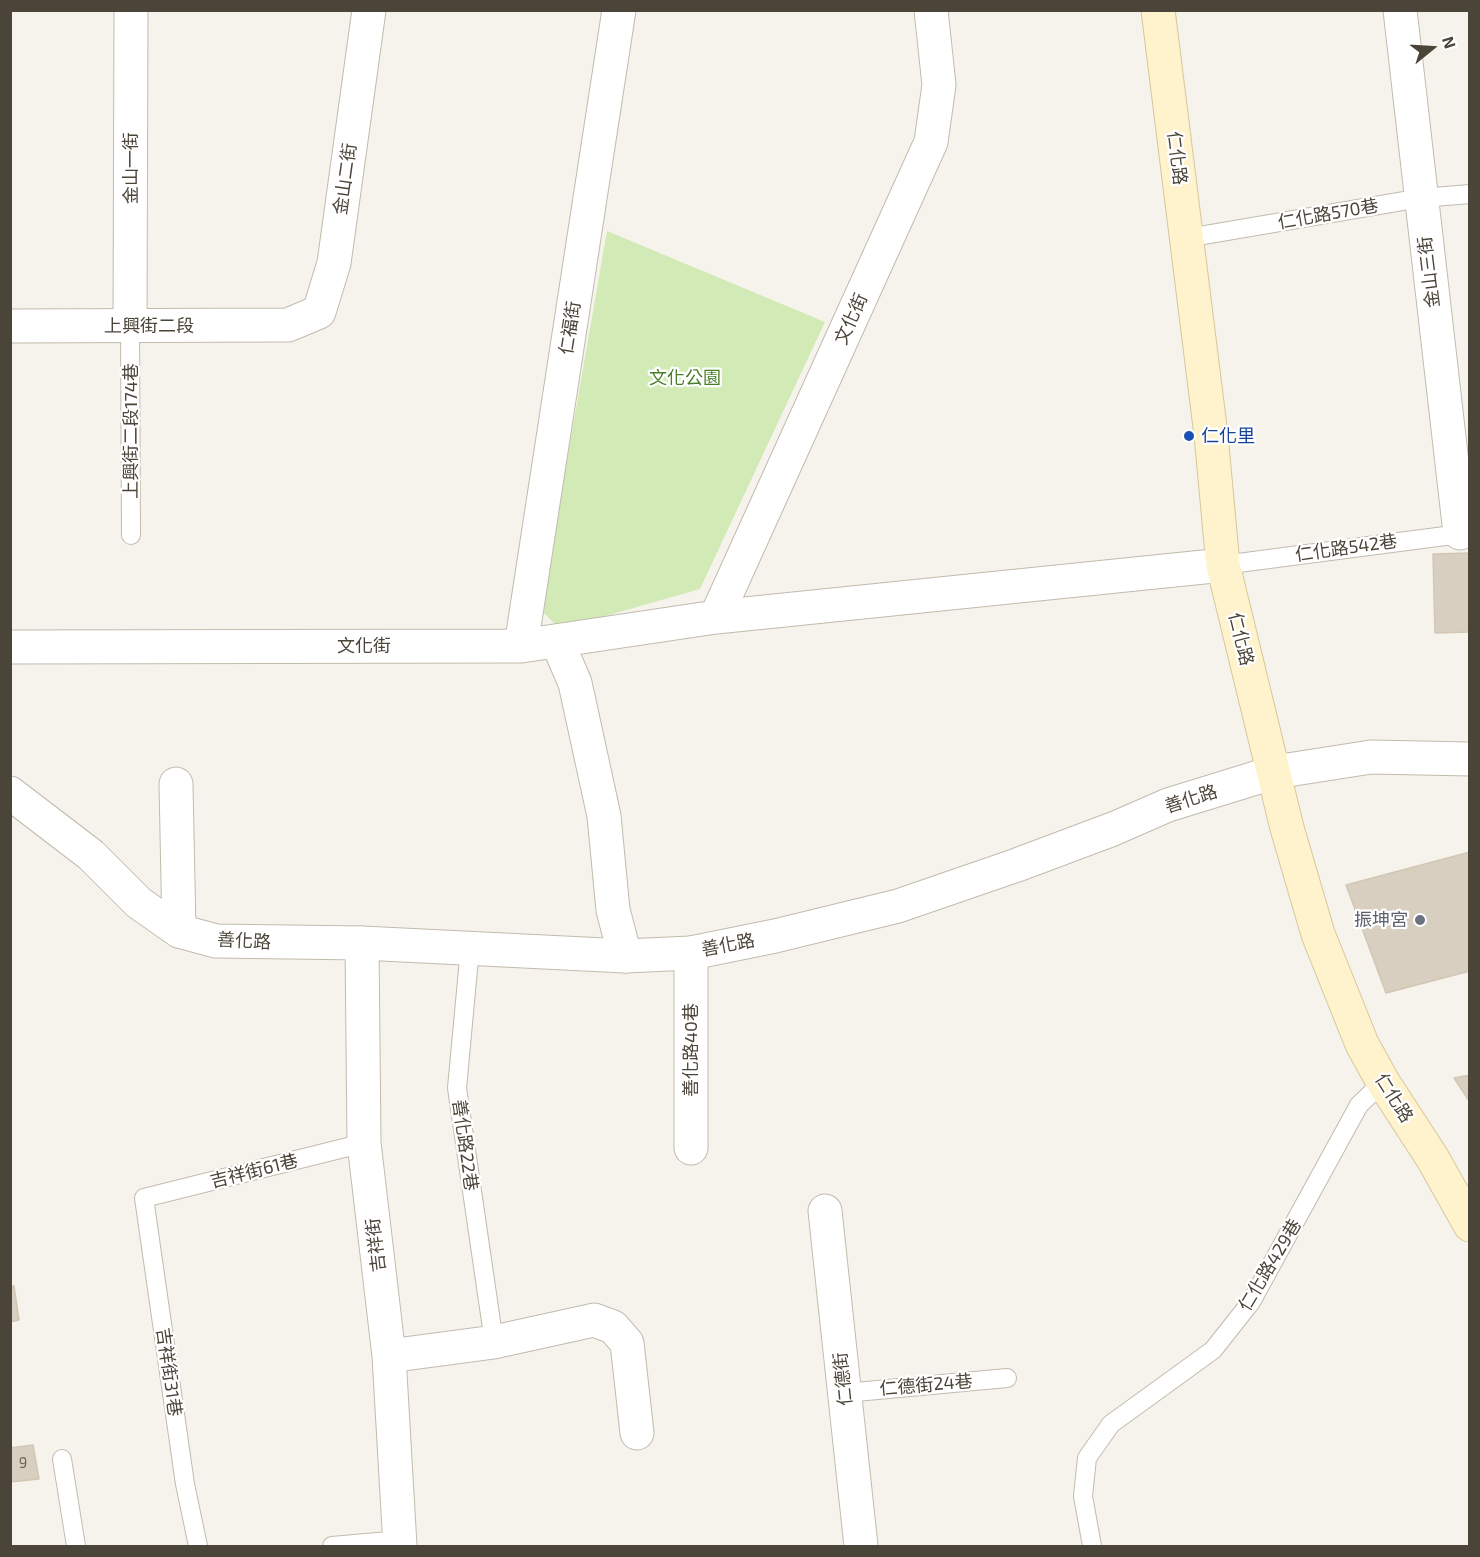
<!DOCTYPE html>
<meta charset="utf-8">
<style>
body{margin:0}
#map{position:relative;width:1480px;height:1557px;overflow:hidden;background:#f6f3ec;font-family:"Exo 2",sans-serif}
canvas{display:block}
.frame{position:absolute;inset:0;border:12px solid #4b4439;pointer-events:none}
.north{position:absolute;left:1402px;top:18px;width:60px;height:60px;-webkit-text-stroke:4px #fff;paint-order:stroke;rotate:72deg;font-size:16px;font-weight:700;line-height:24px;text-align:center;color:#4b4439}
.north::after{content:'';display:block;margin:auto;width:21px;height:27px;background:#4b4439;clip-path:polygon(50% 0,100% 100%,50% 72%,0 100%)}
</style>
<div id="map">
<canvas width="1480" height="1557"></canvas>
<div class="frame"></div>
<div class="north">N</div>
</div>
<script>
const ctx = document.querySelector('canvas').getContext('2d');
ctx.lineJoin = 'round';
function paint(path, color) { ctx.fillStyle = color; ctx.fill(path, 'evenodd'); }
const poly = rows => new Path2D(rows.map(r => 'M' + r).join(''));
function trace(path, color, width, dash) { ctx.strokeStyle = color; ctx.lineWidth = width; ctx.lineCap = dash ? 'butt' : 'round'; ctx.setLineDash(dash || []); ctx.stroke(path); }
function drawText(font, color, halo, rows, align = 'center') {
  ctx.font = font + ' "Exo 2","Noto Sans TC",sans-serif'; ctx.lineWidth = 4.5; ctx.setLineDash([]); ctx.textBaseline = 'middle'; ctx.strokeStyle = halo; ctx.fillStyle = color; for (const [text, x, y, turn = 0] of rows) {
    ctx.save(); ctx.translate(x, y); ctx.rotate((+turn || 0) * Math.PI / 180); ctx.textAlign = isNaN(turn) ? turn : align; if (halo) ctx.strokeText(text, 0, 0); ctx.fillText(text, 0, 0); ctx.restore();
  }
}
paint(poly([
 [607,231,825,322,700,589,560,629,541,610]
]), '#d2eab5');
const building = poly([
 [1470,553,1470,632,1435,633,1433,554,1470,553],
 [1470,852,1470,971,1386,993,1346,885,1470,852],
 [1470,1075,1470,1102,1454,1078,1470,1075],
 [14,1286,19,1320,10,1322,10,1287,14,1286],
 [33,1445,39,1479,10,1482,10,1448,33,1445]
]);
paint(building, '#d8cfc1');
trace(building, '#d3c7b4', 1.5);
const service = poly([
 [1187,238,1421,198,1470,194],
 [130,326,131,535],
 [1223,565,1468,533],
 [470,948,457,1088,494,1342],
 [845,1393,1007,1378],
 [62,1459,76,1546],
 [198,1546,185,1484,144,1198,364,1143],
 [332,1546,400,1540],
 [1092,1546,1083,1496,1087,1458,1111,1424,1213,1350,1251,1302,1359,1105,1383,1082]
]);
const minor = poly([
 [1400,10,1460,533],
 [10,326,288,325,319,312,334,263,369,10],
 [130,326,131,10],
 [716,617,931,142,939,85,931,10],
 [557,641,575,683,604,816,613,910,625,956],
 [521,646,619,10],
 [10,647,521,646,716,617,1223,565],
 [176,784,179,931],
 [362,943,364,1143,389,1356,400,1546],
 [691,953,691,1148],
 [825,1211,861,1546],
 [389,1356,494,1342,594,1320,613,1327,627,1343,637,1433]
]);
const tertiary = poly([
 [10,793,91,855,139,903,179,931,216,941,362,943,625,956,691,953,775,936,898,906,1017,865,1113,829,1168,805,1275,772,1371,757,1470,759]
]);
const secondary = poly([
 [1158,10,1211,435,1223,565,1287,828,1318,934,1362,1044,1383,1082,1433,1159,1470,1225]
]);
trace(service, '#c2bbae', 20);
trace(minor, '#c2bbae', 35);
trace(tertiary, '#c2bbae', 35);
trace(secondary, '#d6c79b', 35);
trace(service, '#fff', 18);
trace(minor, '#fff', 33);
trace(tertiary, '#fff', 33);
trace(secondary, '#fff3cd', 33);
for (const [x, y, r, color] of [
 [1189,436,6,"#1a4fb4"],
 [1420,920,6,"#6b7280"]
]) { const dot = new Path2D(); dot.arc(x, y, r, 0, 2 * Math.PI); ctx.fillStyle = color; ctx.fill(dot); trace(dot, '#fff', 2); }
drawText('15px', '#6e675b', null, [
 ["9",23,1463]
]);
drawText('18px', '#4b4439', '#fff', [
 ["仁化路",1177,158,83],
 ["金山一街",131,168,-90],
 ["金山二街",345,179,-82],
 ["仁化路570巷",1328,214,-10],
 ["金山三街",1429,272,-97],
 ["文化街",851,319,-66],
 ["上興街二段",149,326],
 ["仁福街",570,328,-81],
 ["上興街二段174巷",131,431,-90],
 ["仁化路542巷",1346,548,-8],
 ["仁化路",1241,639,76],
 ["文化街",364,646],
 ["善化路",1191,799,-18],
 ["善化路",244,941,3],
 ["善化路",728,945,-11],
 ["善化路40巷",691,1050,-90],
 ["仁化路",1394,1098,58],
 ["善化路22巷",465,1145,82],
 ["吉祥街61巷",254,1171,-14],
 ["吉祥街",376,1245,-97],
 ["仁化路429巷",1270,1265,-59],
 ["吉祥街31巷",169,1372,82],
 ["仁德街",843,1379,-96],
 ["仁德街24巷",926,1385,-5]
]);
drawText('18px', '#4a7f2a', '#fff', [
 ["文化公園",685,378]
]);
drawText('18px', '#164399', '#fff', [
 ["仁化里",1201,436]
], 'left');
drawText('18px', '#5b616d', '#fff', [
 ["振坤宮",1408,920]
], 'right');
</script>
